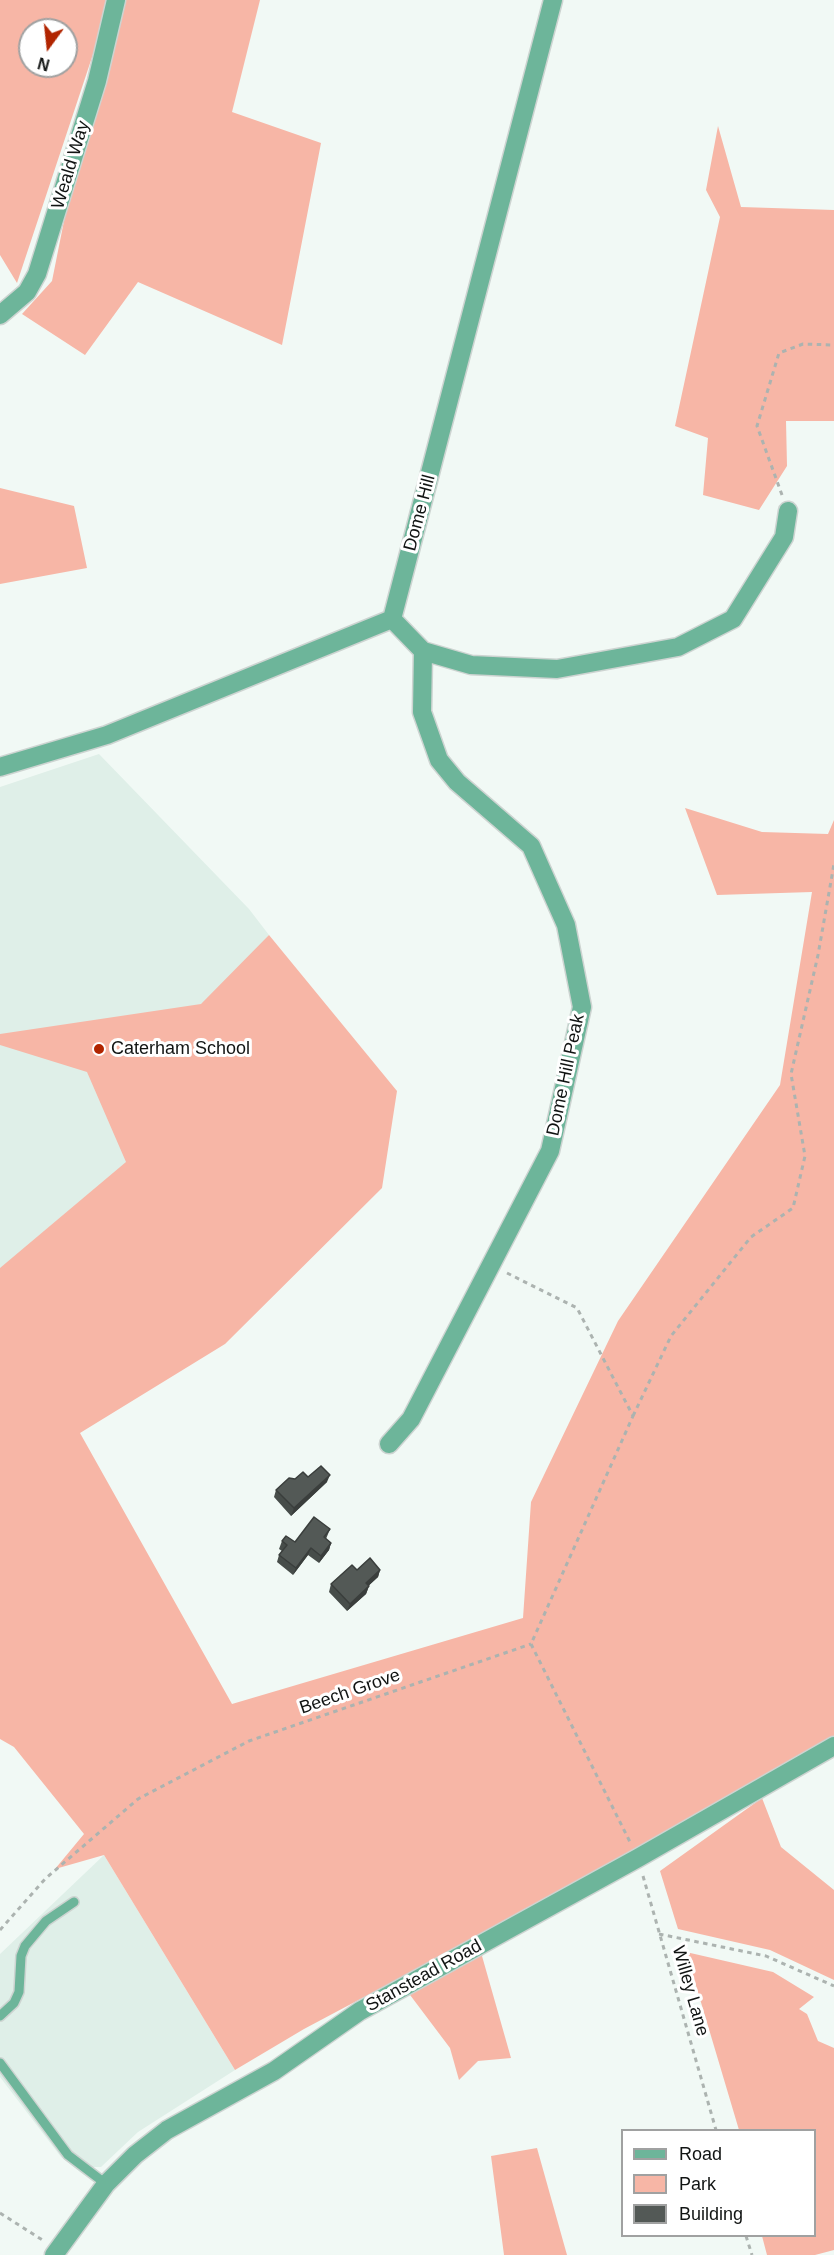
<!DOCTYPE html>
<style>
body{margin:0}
#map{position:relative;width:834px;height:2255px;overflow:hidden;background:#f1f9f5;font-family:Helvetica,sans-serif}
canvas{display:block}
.legend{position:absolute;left:621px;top:2129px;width:195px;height:108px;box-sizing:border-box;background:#fff;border:2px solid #a0a1a1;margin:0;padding:8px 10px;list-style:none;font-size:18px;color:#111413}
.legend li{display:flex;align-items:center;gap:12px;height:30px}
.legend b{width:30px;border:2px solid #a0a1a1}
.north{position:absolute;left:18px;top:18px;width:60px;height:60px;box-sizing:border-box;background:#fff;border:2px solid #a0a1a1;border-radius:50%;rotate:195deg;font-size:16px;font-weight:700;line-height:24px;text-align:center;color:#111413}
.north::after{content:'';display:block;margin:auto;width:21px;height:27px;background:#b12501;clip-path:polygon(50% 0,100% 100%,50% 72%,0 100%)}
</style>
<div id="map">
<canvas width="834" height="2255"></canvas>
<ul class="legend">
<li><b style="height:8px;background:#6db59a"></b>Road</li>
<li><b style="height:16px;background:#f7b6a6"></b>Park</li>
<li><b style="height:16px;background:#535956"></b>Building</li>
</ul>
<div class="north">N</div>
</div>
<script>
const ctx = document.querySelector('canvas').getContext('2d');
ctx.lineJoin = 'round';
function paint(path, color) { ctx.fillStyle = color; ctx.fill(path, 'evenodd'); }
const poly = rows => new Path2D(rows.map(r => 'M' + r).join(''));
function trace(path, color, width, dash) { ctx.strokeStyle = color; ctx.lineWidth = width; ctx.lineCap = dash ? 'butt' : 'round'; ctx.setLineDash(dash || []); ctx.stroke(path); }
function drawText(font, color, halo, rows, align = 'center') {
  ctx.font = font + ' Helvetica,sans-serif'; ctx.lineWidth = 6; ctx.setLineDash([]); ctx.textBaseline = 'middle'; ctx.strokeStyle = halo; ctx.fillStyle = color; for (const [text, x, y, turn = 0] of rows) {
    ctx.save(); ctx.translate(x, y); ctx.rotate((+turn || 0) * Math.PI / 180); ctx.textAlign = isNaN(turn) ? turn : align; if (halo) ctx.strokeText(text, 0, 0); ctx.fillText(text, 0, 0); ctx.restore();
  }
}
paint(poly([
 [99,754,249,909,269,935,126,1163,0,1269,0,787],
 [104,1855,235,2070,138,2132,101,2167,91,2167,84,2175,61,2157,0,2077,0,1954]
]), '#dfefe8');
paint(poly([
 [0,0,111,0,17,283,0,255],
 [30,30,66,30,66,66,30,66],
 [125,0,260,0,232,112,321,143,282,345,138,282,85,355,22,314,52,281,67,206],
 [718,126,741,207,834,210,834,421,786,421,787,466,759,510,703,495,708,438,675,426,720,217,706,190],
 [0,488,74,506,87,568,0,584],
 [685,808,762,832,828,834,834,820,834,1740,516,1915,482,1956,511,2058,478,2061,459,2080,450,2048,398,1979,304,2029,235,2070,104,1855,55,1869,84,1834,14,1747,0,1739,0,1268,126,1162,87,1072,0,1045,0,1034,201,1004,269,935,397,1091,382,1188,225,1344,80,1433,232,1704,523,1618,531,1502,618,1321,780,1085,812,892,717,895],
 [762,1798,781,1847,834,1890,834,1980,770,1950,678,1929,660,1871],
 [686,1952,773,1972,814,1997,799,2009,807,2014,818,2041,834,2048,834,2250,815,2255,767,2255,762,2236,814,2236,814,2130,739,2130],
 [537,2148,567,2255,504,2255,491,2156]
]), '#f7b6a6');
const service = poly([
 [0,2016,14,2003,19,1992,21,1956,25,1946,46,1921,74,1902],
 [0,2063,68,2155,106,2184]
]);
const minor = poly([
 [423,651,471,665,557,669,678,647,733,619,784,537,788,511],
 [0,767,107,735,392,619,553,0],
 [389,1444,411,1419,550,1151,582,1007,566,925,531,846,457,782,439,760,422,712,423,651,392,619]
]);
const tertiary = poly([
 [0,315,27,292,37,274,97,81,116,0],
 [54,2255,106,2184,135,2155,167,2130,274,2071,360,2011,638,1858,834,1746]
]);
trace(service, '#cdd4d1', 12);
trace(minor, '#cdd4d1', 21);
trace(tertiary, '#cdd4d1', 21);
trace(poly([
 [782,495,757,426,779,353,803,344,834,345],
 [507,1273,577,1308,633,1416,531,1644],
 [633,1416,671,1336,751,1237,793,1208,805,1156,791,1074,818,955,834,864],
 [531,1644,631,1844],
 [643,1876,716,2130],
 [0,1930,45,1879,138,1799,249,1741,531,1644],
 [659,1934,766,1956,834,1986],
 [0,2213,44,2241],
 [746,2236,752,2255]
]), '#acb3b0', 3, [4.5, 4.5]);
trace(service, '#6db59a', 9);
trace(minor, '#6db59a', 18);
trace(tertiary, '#6db59a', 18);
paint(poly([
 [308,1477,327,1482,291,1516,274,1497,276,1490,295,1479],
 [330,1529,326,1539,331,1543,329,1550,319,1563,308,1555,293,1575,277,1562,279,1555,282,1551,279,1549,282,1541,295,1542],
 [357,1570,380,1570,378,1577,368,1586,369,1586,366,1594,347,1611,329,1592,331,1584]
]), '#474d4a');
paint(poly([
 [330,1475,327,1482,291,1516,294,1508],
 [331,1543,329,1550,319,1563,321,1556],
 [311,1548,308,1555,293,1575,296,1568],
 [380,1570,378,1577,363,1591,366,1583],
 [369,1586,366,1594,347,1611,350,1604]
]), '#3a3e3c');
const building = poly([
 [321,1466,330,1475,294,1508,276,1490,289,1478,295,1479,303,1472,308,1477,321,1466],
 [314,1517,330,1529,324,1537,331,1543,321,1556,311,1548,296,1568,279,1555,287,1545,282,1541,286,1536,295,1542,314,1517],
 [370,1558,380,1570,366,1583,369,1586,350,1604,331,1584,352,1565,357,1570,370,1558]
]);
paint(building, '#535956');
trace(building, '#3a3e3c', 1.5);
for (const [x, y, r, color] of [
 [99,1049,6,"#b12501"]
]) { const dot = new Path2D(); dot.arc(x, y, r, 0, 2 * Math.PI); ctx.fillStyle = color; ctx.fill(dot); trace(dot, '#fff', 2); }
drawText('18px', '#111413', '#fff', [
 ["Weald Way",71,165,-73],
 ["Dome Hill",420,513,-75],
 ["Dome Hill Peak",566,1075,-78],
 ["Beech Grove",350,1692,-19],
 ["Stanstead Road",424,1976,-29],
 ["Willey Lane",690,1991,74]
]);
drawText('18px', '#111413', '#fff', [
 ["Caterham School",111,1049]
], 'left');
</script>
